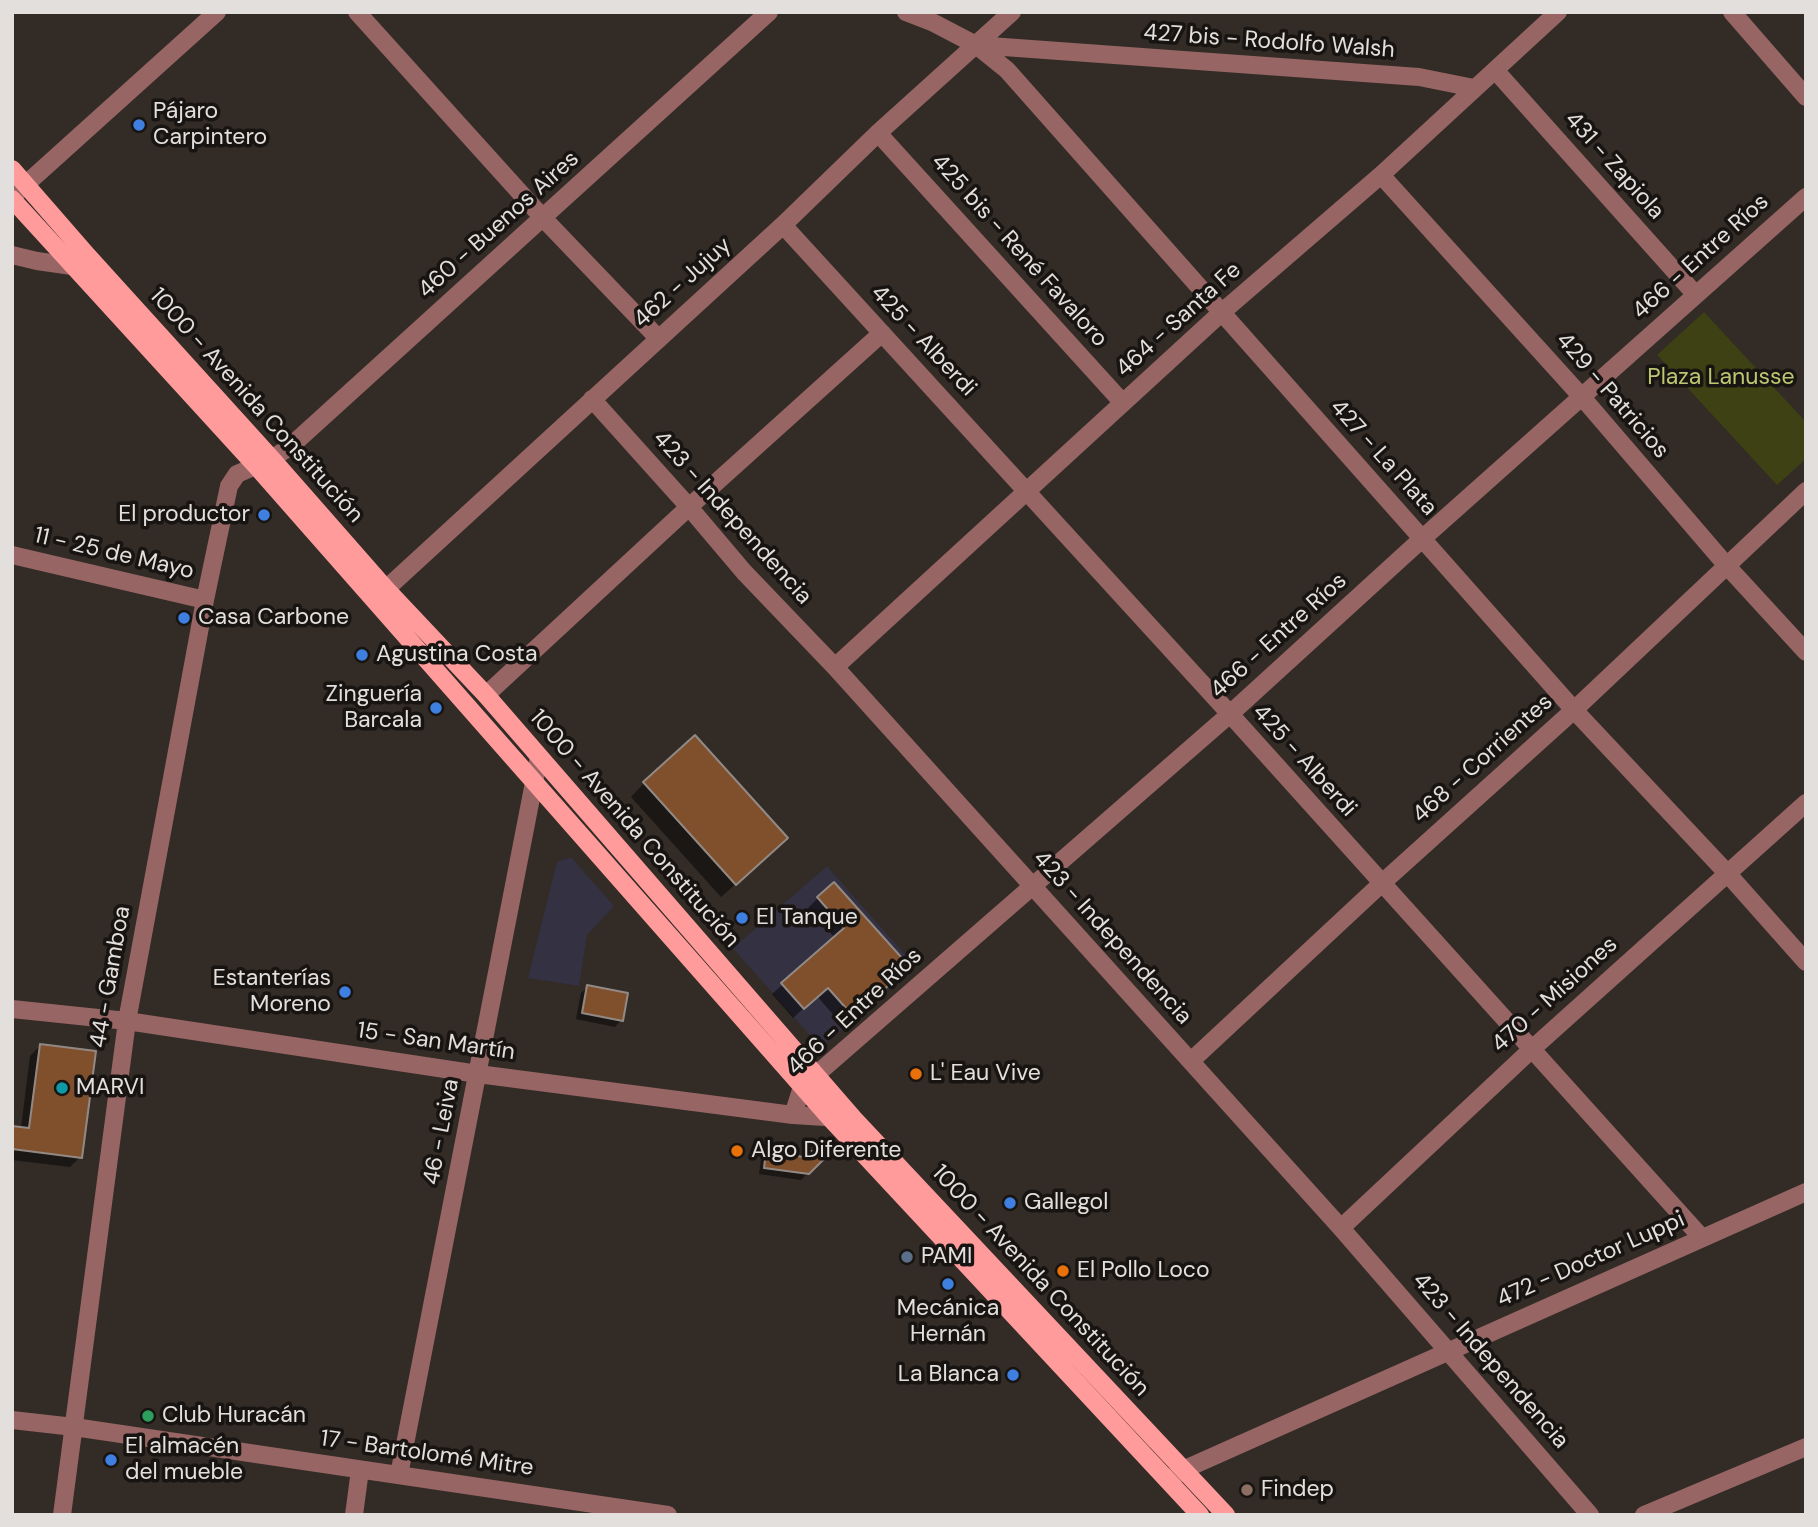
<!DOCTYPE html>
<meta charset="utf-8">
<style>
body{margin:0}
#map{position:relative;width:1818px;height:1527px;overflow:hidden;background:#322b26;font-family:"DM Sans",sans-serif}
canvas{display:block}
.frame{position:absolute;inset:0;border:14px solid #e3dfdc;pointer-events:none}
</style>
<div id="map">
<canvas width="1818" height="1527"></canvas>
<div class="frame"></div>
</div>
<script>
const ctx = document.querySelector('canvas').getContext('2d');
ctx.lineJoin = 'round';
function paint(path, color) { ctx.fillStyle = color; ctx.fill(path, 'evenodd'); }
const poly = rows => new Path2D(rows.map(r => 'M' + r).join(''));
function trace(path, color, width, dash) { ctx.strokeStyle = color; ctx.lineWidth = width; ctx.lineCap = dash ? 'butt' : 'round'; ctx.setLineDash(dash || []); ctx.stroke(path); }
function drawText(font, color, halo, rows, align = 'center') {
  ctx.font = font + ' "DM Sans",sans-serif'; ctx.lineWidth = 7; ctx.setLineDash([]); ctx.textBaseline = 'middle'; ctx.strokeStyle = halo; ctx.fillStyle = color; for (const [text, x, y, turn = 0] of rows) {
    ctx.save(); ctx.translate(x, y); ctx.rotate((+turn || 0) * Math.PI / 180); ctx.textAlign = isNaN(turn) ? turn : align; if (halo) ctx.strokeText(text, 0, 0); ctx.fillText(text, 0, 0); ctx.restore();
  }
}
paint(poly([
 [571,857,614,906,587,935,579,986,528,978,557,862],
 [827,866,915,966,821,1048,733,948]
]), '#343142');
paint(poly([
 [1704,312,1806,422,1806,459,1777,485,1657,355]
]), '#3d4114');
paint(poly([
 [644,783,772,852,721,897,631,797],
 [818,898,898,977,842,1025,817,996,793,1018,772,994,835,938,808,908],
 [588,987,621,1020,615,1027,576,1019,581,993],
 [40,1046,80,1157,70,1167,12,1160,12,1127,21,1128,30,1056],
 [767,1153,806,1159,812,1153,825,1155,801,1180,759,1174,761,1159]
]), '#0007');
const building = poly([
 [695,735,788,838,736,885,643,782,695,735],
 [834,882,910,967,853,1016,828,988,804,1009,781,983,844,928,817,897,834,882],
 [587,985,628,993,623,1021,582,1013,587,985],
 [40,1044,96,1051,82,1158,12,1149,12,1126,29,1128,40,1044],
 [766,1151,810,1158,811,1151,829,1154,809,1174,764,1168,766,1151]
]);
paint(building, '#80502d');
trace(building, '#928984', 2);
trace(poly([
 [357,12,543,218,659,339],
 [906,12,932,22,976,45,1007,70,1574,710,1727,873,1806,962],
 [1732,12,1806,97],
 [976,45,1419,77,1474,88],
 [1495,70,1696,295],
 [878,133,1123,403],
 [1381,175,1581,396,1727,566,1806,652],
 [14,195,217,12],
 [783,225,1230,714,1702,1238],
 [12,255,37,261,72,266,79,260],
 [592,399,689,507,744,572,835,667,1341,1228,1590,1515],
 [12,555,205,600],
 [386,589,783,225,878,133,1012,12],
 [835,667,1221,313,1381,175,1558,12],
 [486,695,689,507,882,333],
 [12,1009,127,1021,478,1074,793,1115,841,1118],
 [1191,1061,1381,884,1574,710,1806,491],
 [793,1115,802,1087,1230,714,1423,538,1806,197],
 [1341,1228,1532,1049,1806,803],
 [12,1420,74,1427,668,1515],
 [399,1475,539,757],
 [1171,1478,1185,1469,1806,1192],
 [62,1515,127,1021,205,600,229,486,237,474,272,459,292,445,769,12],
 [354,1515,360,1470],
 [1644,1515,1806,1447]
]), '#966564', 18);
trace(poly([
 [12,169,86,254,272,459,386,589,486,695,854,1119,1226,1515],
 [12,199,256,466,830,1118,1200,1515]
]), '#ff9b9b', 18);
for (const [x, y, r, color] of [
 [139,125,7,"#3f7fe0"],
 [264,515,7,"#3f7fe0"],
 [184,618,7,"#3f7fe0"],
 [362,655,7,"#3f7fe0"],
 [436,708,7,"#3f7fe0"],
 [742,918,7,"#3f7fe0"],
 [345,992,7,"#3f7fe0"],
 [916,1074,7,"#e8710a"],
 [62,1088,7,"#0f9aa8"],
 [737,1151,7,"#e8710a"],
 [1010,1203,7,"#3f7fe0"],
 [907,1257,7,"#5c6f8a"],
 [1063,1271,7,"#e8710a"],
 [948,1284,7,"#3f7fe0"],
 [1013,1375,7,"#3f7fe0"],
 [148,1416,7,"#2e9e5b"],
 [111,1460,7,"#3f7fe0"],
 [1247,1490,7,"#8d6e63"]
]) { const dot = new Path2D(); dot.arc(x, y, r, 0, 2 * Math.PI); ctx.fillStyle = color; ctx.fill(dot); trace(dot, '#171412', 2.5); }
drawText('23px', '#e3dfdc', '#171412', [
 ["427 bis - Rodolfo Walsh",1269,42,4],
 ["431 - Zapiola",1614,166,48],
 ["460 - Buenos Aires",499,225,-42],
 ["425 bis - René Favaloro",1019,251,48],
 ["466 - Entre Ríos",1701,257,-42],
 ["462 - Jujuy",683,283,-42],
 ["464 - Santa Fe",1179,320,-42],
 ["425 - Alberdi",923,341,47],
 ["429 - Patricios",1612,396,49],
 ["1000 - Avenida Constitución",256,406,48],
 ["427 - La Plata",1383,458,48],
 ["423 - Independencia",732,518,48],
 ["11 - 25 de Mayo",114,554,13],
 ["466 - Entre Ríos",1279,636,-42],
 ["468 - Corrientes",1483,759,-42],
 ["425 - Alberdi",1304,761,48],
 ["1000 - Avenida Constitución",634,829,49],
 ["423 - Independencia",1112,938,48],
 ["44 - Gamboa",111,977,-80],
 ["470 - Misiones",1555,995,-42],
 ["466 - Entre Ríos",855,1012,-43],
 ["15 - San Martín",436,1042,8],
 ["46 - Leiva",442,1132,-79],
 ["472 - Doctor Luppi",1591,1260,-24],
 ["1000 - Avenida Constitución",1040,1281,47],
 ["423 - Independencia",1490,1361,49],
 ["17 - Bartolomé Mitre",427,1454,8]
]);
drawText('23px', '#e3dfdc', '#171412', [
 ["Pájaro",153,112],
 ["Carpintero",153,138],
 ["El productor",250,515,"right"],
 ["Casa Carbone",198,618],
 ["Agustina Costa",376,655],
 ["Zinguería",422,695,"right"],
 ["Barcala",422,721,"right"],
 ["El Tanque",756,918],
 ["Estanterías",331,979,"right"],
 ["Moreno",331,1005,"right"],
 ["L' Eau Vive",930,1074],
 ["MARVI",76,1088],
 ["Algo Diferente",751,1151],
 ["Gallegol",1024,1203],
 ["PAMI",921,1257],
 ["El Pollo Loco",1077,1271],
 ["Mecánica",948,1309,"center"],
 ["Hernán",948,1335,"center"],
 ["La Blanca",999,1375,"right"],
 ["Club Huracán",162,1416],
 ["El almacén",125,1447],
 ["del mueble",125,1473],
 ["Findep",1261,1490]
], 'left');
drawText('23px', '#bdc670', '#171412', [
 ["Plaza Lanusse",1721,378]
]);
</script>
